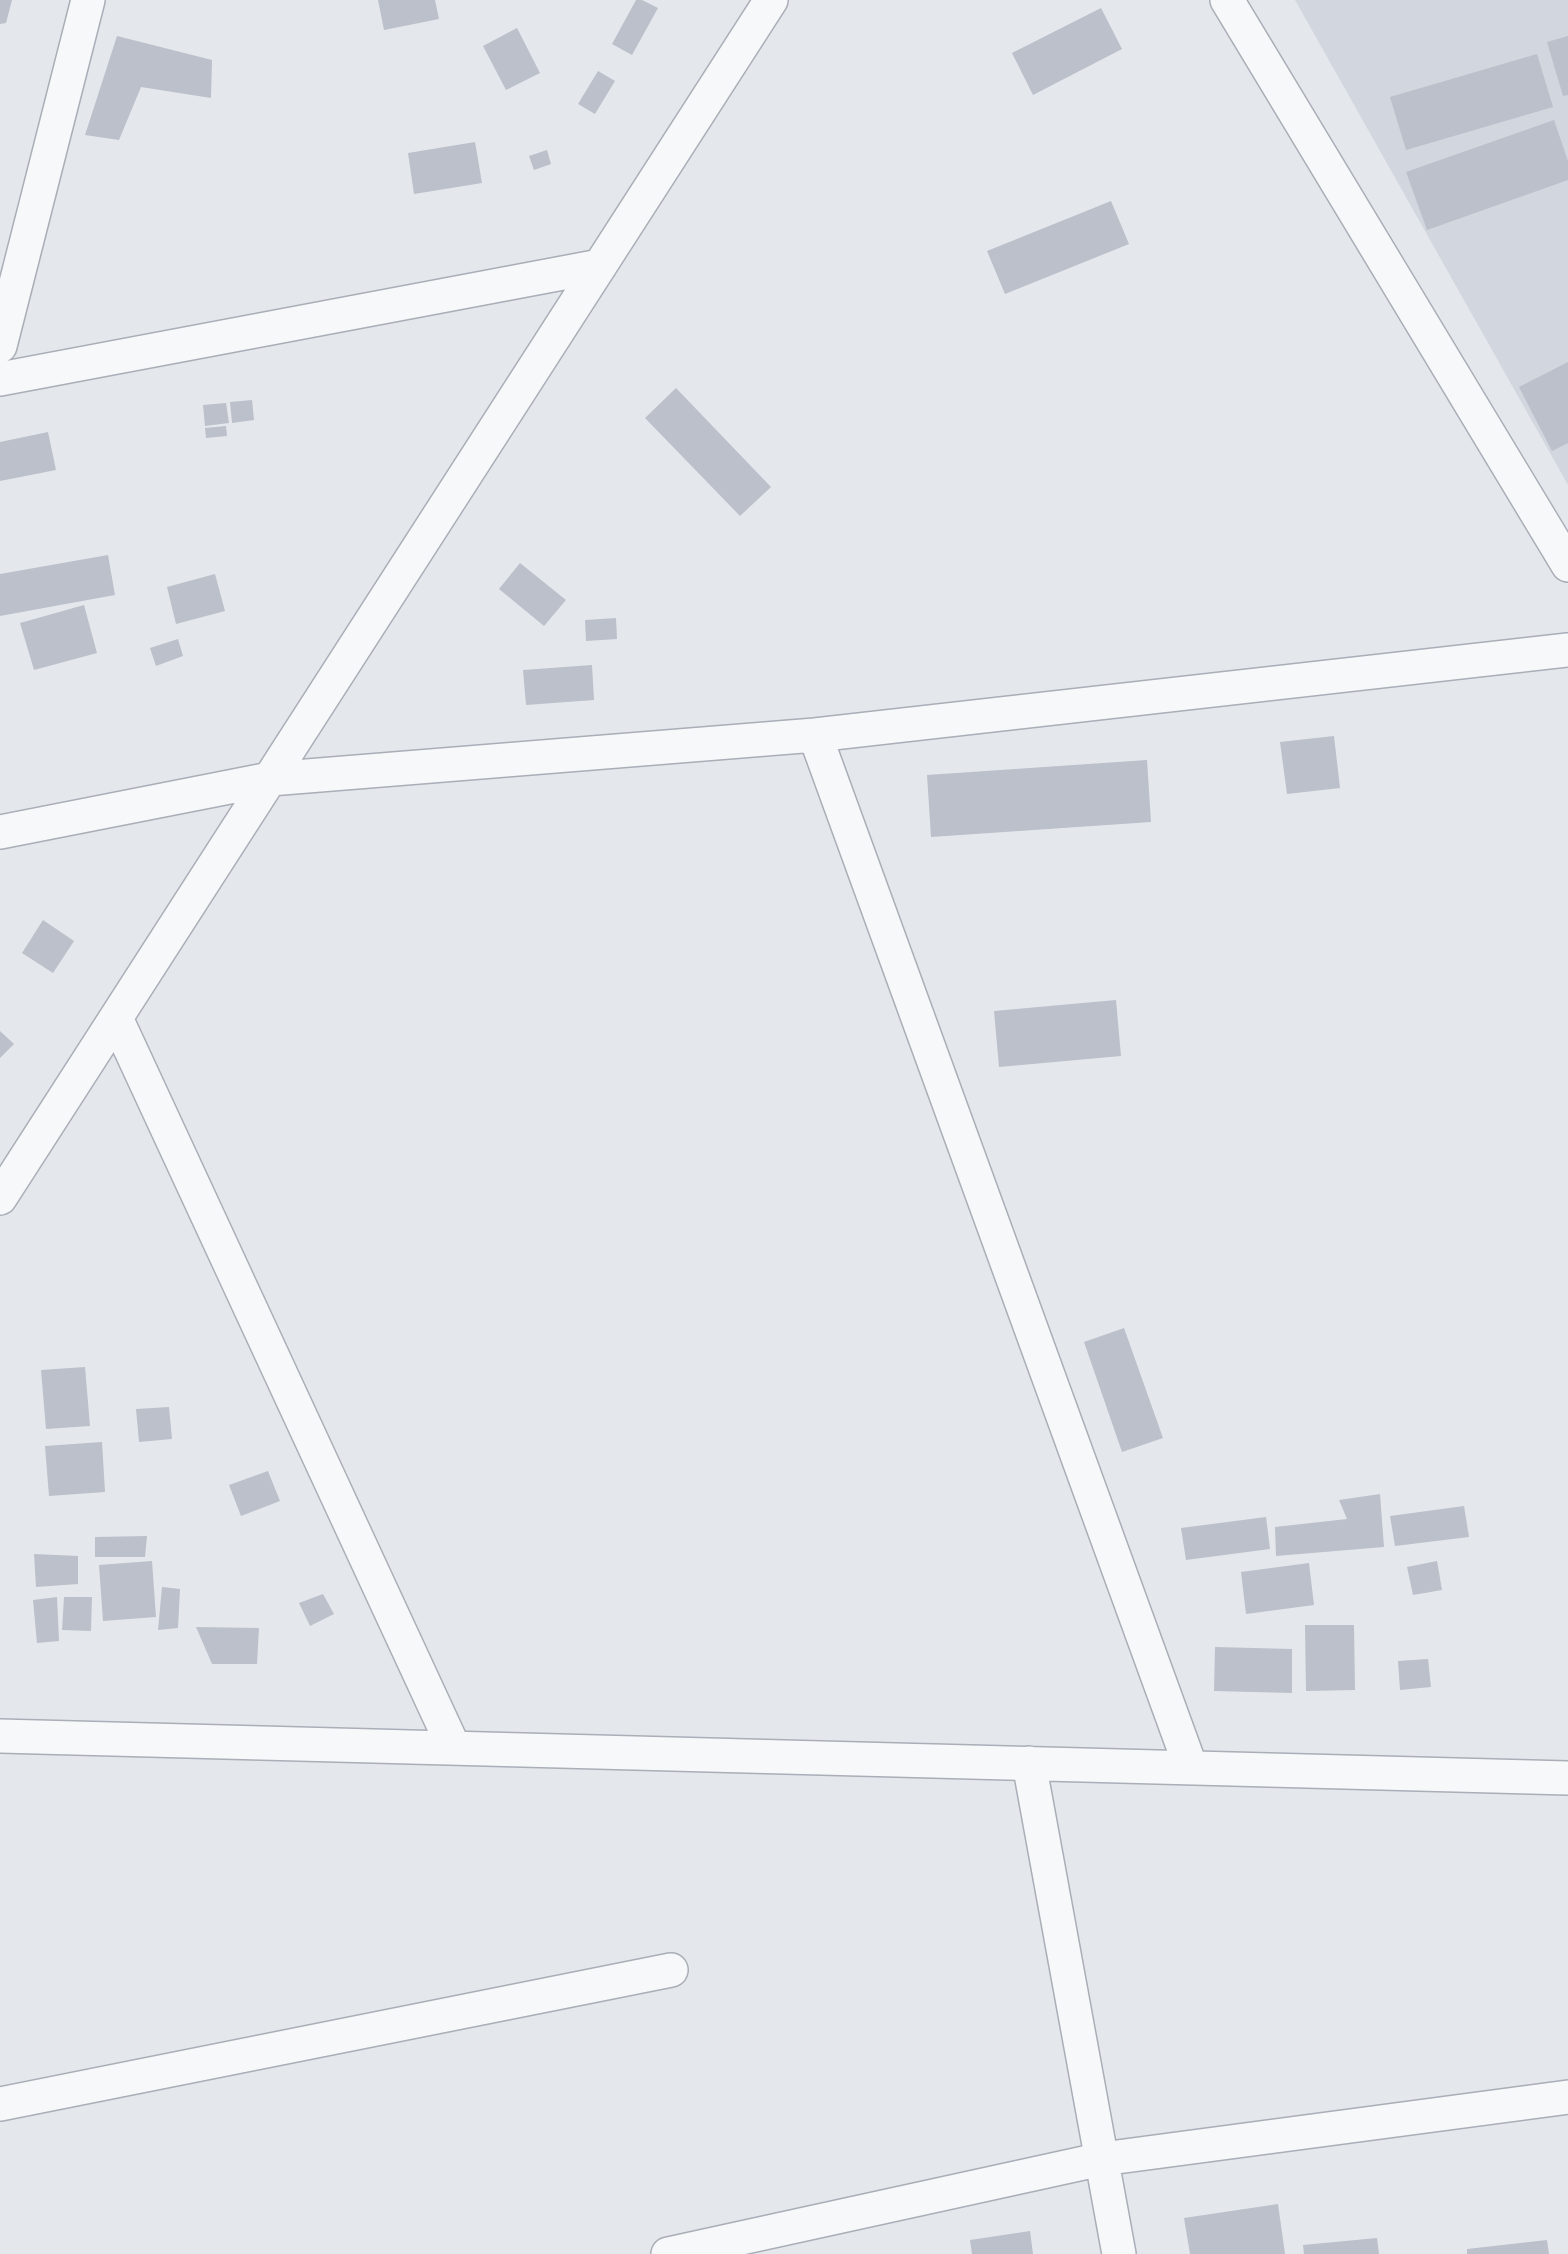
<!DOCTYPE html>
<style>
body{margin:0}
canvas{display:block;background:#e4e7ec}
</style>
<canvas width="1568" height="2254"></canvas>
<script>
const ctx = document.querySelector('canvas').getContext('2d');
ctx.lineJoin = 'round';
function paint(path, color) { ctx.fillStyle = color; ctx.fill(path, 'evenodd'); }
const poly = rows => new Path2D(rows.map(r => 'M' + r).join(''));
function trace(path, color, width, dash) { ctx.strokeStyle = color; ctx.lineWidth = width; ctx.lineCap = dash ? 'butt' : 'round'; ctx.setLineDash(dash || []); ctx.stroke(path); }
paint(poly([
 [1295,0,1568,0,1568,485]
]), '#d2d6de');
paint(poly([
 [0,0,12,0,6,23,0,24],
 [378,0,435,0,439,19,384,30],
 [636,0,642,0,658,8,632,55,612,44],
 [1101,8,1122,49,1033,95,1012,53],
 [517,28,540,73,506,90,483,46],
 [117,36,212,60,211,98,141,87,119,140,85,135],
 [1568,36,1568,95,1563,96,1547,42],
 [1537,54,1553,107,1406,150,1390,97],
 [598,71,615,81,595,114,578,104],
 [1554,120,1568,161,1568,180,1427,230,1406,172],
 [475,142,482,183,414,194,408,153],
 [547,150,551,164,534,170,529,156],
 [1111,201,1129,244,1005,294,987,251],
 [1568,362,1568,443,1552,451,1519,387],
 [676,388,771,487,740,516,645,418],
 [252,400,254,420,232,423,230,402],
 [226,403,229,423,205,426,203,405],
 [226,426,227,436,206,438,205,428],
 [48,432,56,470,0,481,0,442],
 [108,555,115,595,0,616,0,574],
 [520,563,566,600,544,626,499,589],
 [215,574,225,611,176,624,167,587],
 [84,605,97,653,34,670,20,623],
 [616,618,617,639,586,641,585,620],
 [178,639,183,656,156,666,150,648],
 [592,665,594,700,526,705,523,670],
 [1334,736,1340,788,1287,794,1280,742],
 [1147,760,1151,822,931,837,927,775],
 [43,920,74,941,53,973,22,953],
 [1116,1000,1121,1056,999,1067,994,1011],
 [0,1031,14,1044,0,1058],
 [1124,1328,1163,1438,1122,1452,1084,1342],
 [85,1367,90,1426,46,1429,41,1370],
 [169,1407,172,1439,139,1442,136,1409],
 [102,1442,105,1492,49,1496,45,1446],
 [268,1471,280,1501,241,1516,229,1485],
 [1380,1494,1384,1547,1276,1556,1275,1527,1347,1519,1339,1500],
 [1464,1506,1469,1537,1395,1546,1390,1516],
 [1266,1517,1270,1549,1186,1560,1181,1528],
 [147,1536,145,1557,95,1557,95,1537],
 [34,1554,78,1556,78,1584,36,1587],
 [152,1561,156,1617,103,1621,99,1565],
 [1437,1561,1442,1590,1413,1595,1407,1567],
 [1309,1563,1314,1605,1246,1614,1241,1572],
 [162,1587,180,1589,178,1628,158,1630],
 [323,1594,334,1614,310,1626,299,1603],
 [57,1597,59,1641,37,1643,33,1600],
 [64,1597,92,1597,91,1631,62,1630],
 [1305,1625,1354,1625,1355,1690,1306,1691],
 [196,1627,259,1628,257,1664,212,1664],
 [1215,1647,1292,1649,1292,1693,1214,1691],
 [1428,1659,1431,1687,1400,1690,1398,1661],
 [1278,2204,1285,2254,1190,2254,1184,2218],
 [1030,2231,1033,2254,972,2254,970,2240],
 [1377,2238,1379,2254,1304,2254,1303,2245],
 [1547,2240,1549,2254,1467,2254,1467,2249]
]), '#bbc0ca');
const minor = poly([
 [1227,0,1568,565],
 [0,346,88,0],
 [0,379,600,266],
 [815,735,1191,1768],
 [0,832,270,779,815,735,1568,650],
 [116,1018,454,1748],
 [0,1198,771,0],
 [0,1736,1568,1778],
 [1029,1763,1119,2254],
 [0,2104,671,1970],
 [668,2254,1102,2159,1568,2097]
]);
trace(minor, '#a9aeb7', 36);
trace(minor, '#f7f8fa', 33);
</script>
